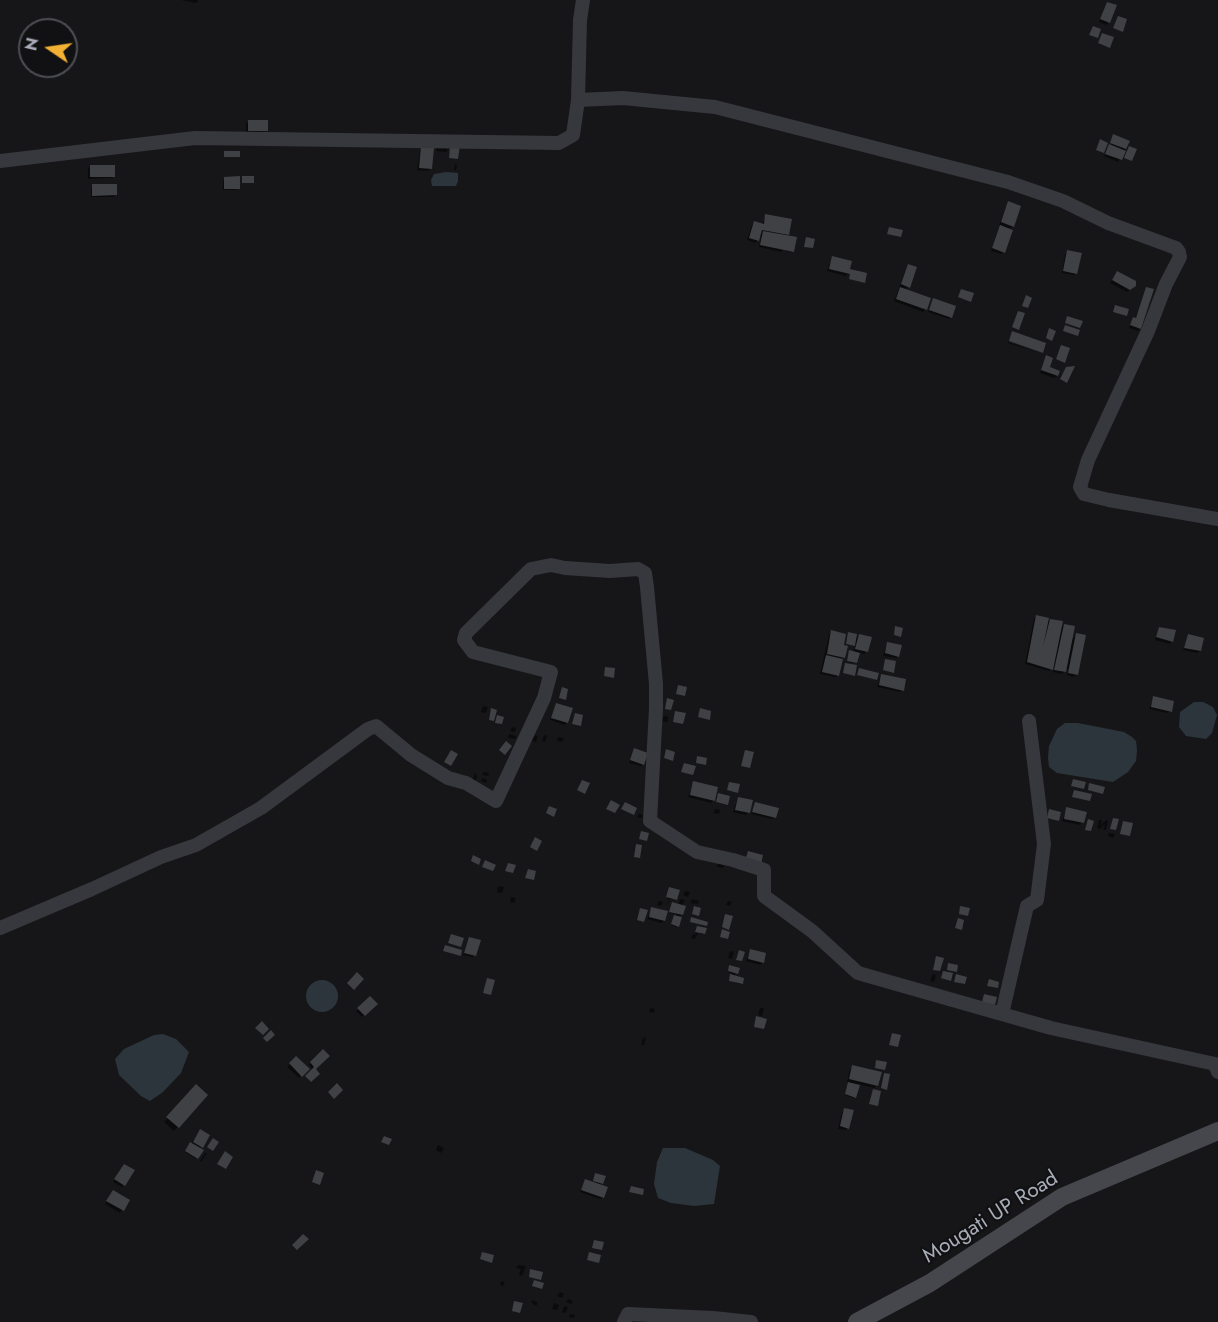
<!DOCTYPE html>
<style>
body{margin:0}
#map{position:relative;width:1218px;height:1322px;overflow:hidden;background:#161618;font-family:Jost,sans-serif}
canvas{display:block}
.north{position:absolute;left:18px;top:18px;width:60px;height:60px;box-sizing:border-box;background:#111113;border:2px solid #4d4f55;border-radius:50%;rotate:283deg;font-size:16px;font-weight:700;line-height:24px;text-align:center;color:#a8adb8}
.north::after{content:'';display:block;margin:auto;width:21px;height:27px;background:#f2b134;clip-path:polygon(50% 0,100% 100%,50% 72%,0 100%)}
</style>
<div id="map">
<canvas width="1218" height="1322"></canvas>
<div class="north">N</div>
</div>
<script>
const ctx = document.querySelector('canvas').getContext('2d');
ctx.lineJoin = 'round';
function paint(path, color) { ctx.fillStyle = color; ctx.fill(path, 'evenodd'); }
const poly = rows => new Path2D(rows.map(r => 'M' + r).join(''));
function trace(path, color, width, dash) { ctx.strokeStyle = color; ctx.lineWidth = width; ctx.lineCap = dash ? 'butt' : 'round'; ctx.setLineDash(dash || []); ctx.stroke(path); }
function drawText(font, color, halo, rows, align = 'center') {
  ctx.font = font + ' Jost,sans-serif'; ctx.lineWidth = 4.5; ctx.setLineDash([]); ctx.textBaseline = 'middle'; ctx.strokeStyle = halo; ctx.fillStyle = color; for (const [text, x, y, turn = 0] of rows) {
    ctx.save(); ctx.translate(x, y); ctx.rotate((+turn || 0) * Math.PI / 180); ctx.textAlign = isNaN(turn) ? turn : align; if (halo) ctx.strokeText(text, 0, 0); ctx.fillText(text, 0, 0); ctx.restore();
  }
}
paint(poly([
 [446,172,458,173,458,181,456,186,432,186,431,180,434,174],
 [1194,702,1203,702,1213,707,1217,715,1212,733,1206,739,1186,736,1179,727,1180,712],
 [1065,723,1078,723,1124,732,1132,737,1136,741,1137,750,1136,761,1128,772,1113,782,1057,773,1049,767,1048,758,1049,746,1057,729],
 '306 996a16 16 0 1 1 32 0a16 16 0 1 1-32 0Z',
 [163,1034,176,1039,189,1052,181,1073,163,1092,150,1101,141,1096,119,1075,115,1059,124,1049,154,1035],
 [663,1148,685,1148,713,1160,720,1166,714,1204,694,1206,671,1203,658,1198,654,1184,657,1162]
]), '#2c353c');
paint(poly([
 [181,0,198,0,198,1,196,3],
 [1105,6,1109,22,1106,25,1099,22],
 [248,122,267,130,264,132,246,132,246,124],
 [1112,137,1125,148,1118,162,1104,156,1111,144],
 [436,146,447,146,447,150,451,146,457,158,449,158,450,148,446,152,436,151],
 [422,148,430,169,428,171,417,170,420,150],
 [455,164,457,164,456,170,454,170],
 [90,166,114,176,111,178,88,179,88,169],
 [225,178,238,188,236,190,223,190,223,181],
 [93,186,116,195,113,197,91,197,91,188],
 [1008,203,1013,226,1009,230,1004,252,1001,254,991,251,998,230,1002,226,999,225],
 [766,216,788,234,792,252,786,251,787,246,781,252,759,247,761,237,755,243,747,240,752,225,755,223,762,225],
 [1068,252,1076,273,1074,275,1062,273,1065,254],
 [832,258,848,273,846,276,827,271],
 [908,265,908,287,905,290,926,309,923,312,894,301],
 [1117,273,1134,285,1127,292,1110,283],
 [1147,289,1140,328,1138,331,1129,328,1131,321,1135,319],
 [934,300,951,317,949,319,928,312],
 [1008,342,1040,353,1007,343],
 [1046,357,1048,368,1057,376,1054,378,1040,373],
 [1036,617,1061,623,1059,630,1064,625,1070,641,1077,634,1077,674,1074,677,1067,675,1068,668,1062,674,1053,672,1054,666,1049,671,1025,664,1034,619],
 [1159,628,1172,641,1170,644,1155,640],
 [831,632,842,646,845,647,848,635,855,640,859,635,867,651,864,654,858,652,855,663,847,662,849,653,853,653,855,646,846,644,838,675,836,677,820,674,829,635],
 [1188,636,1200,651,1197,653,1183,650],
 [887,644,898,656,896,658,883,656],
 [881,675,902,690,900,692,877,687],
 [1154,698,1171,711,1168,713,1149,709],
 [556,705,567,722,564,725,550,720],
 [483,706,488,707,486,713,481,712],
 [664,716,669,717,667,722,662,721],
 [512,727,516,728,515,732,510,731],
 [509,734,516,736,516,739,508,738],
 [533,735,538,736,536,742,531,740],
 [544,735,547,736,545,742,542,741],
 [558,737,564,738,562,742,557,741],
 [634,750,643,764,641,766,629,763],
 [484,772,489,773,488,776,482,775],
 [475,773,477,776,475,782,472,782],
 [482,778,487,780,486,783,481,781],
 [694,783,714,799,719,794,727,804,716,803,718,796,711,803,688,797],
 [738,798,748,812,746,815,733,812],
 [755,804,775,817,772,819,751,814],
 [715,809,720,810,719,814,713,813],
 [1067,809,1085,813,1080,825,1062,821],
 [639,814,643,815,642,818,637,817],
 [1099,820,1102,820,1101,825,1106,820,1108,821,1106,830,1103,830,1105,824,1100,829,1097,828],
 [1109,833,1115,834,1113,838,1108,836],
 [718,862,725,863,723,868,717,867],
 [498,886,504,887,502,893,497,892],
 [669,890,676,899,670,899,666,907,669,899,667,898],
 [685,891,690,892,688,897,683,895],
 [511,897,516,898,514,903,510,902],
 [680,899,685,900,681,907,682,915,679,917,677,927,671,925,676,914,670,913,673,904,678,906],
 [692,899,699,901,698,904,690,903],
 [659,901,663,902,661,906,657,905],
 [728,901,732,902,730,906,726,905],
 [652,908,664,921,661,923,647,919],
 [696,928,704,934,698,933,695,939,691,938,693,934,695,935],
 [469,938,475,955,472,957,463,955],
 [730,951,734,952,732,959,728,958],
 [751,951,763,962,760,965,746,961],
 [729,968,738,969,734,976,743,979,740,984,729,981,733,974,728,972],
 [933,974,936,975,934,982,930,981],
 [370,998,376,1004,362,1017,356,1011],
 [650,1008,655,1009,654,1013,649,1012],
 [760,1008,764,1008,762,1016,758,1015],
 [646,1037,644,1045,641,1045,643,1038],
 [323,1051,314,1069,318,1074,310,1082,306,1077,313,1070,309,1065],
 [296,1058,308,1069,299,1078,287,1067],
 [852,1067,877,1085,874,1088,858,1084,854,1098,845,1095,850,1082,847,1082,850,1069],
 [192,1090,206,1095,174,1131,164,1122],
 [845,1109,848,1128,846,1130,838,1129,842,1112],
 [200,1131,201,1147,199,1149,202,1150,196,1159,185,1152],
 [438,1145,444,1148,441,1153,436,1150],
 [205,1153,207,1153,201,1162,200,1161],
 [122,1168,124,1185,122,1187,113,1182],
 [595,1175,602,1183,599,1186,603,1197,600,1199,580,1192,585,1181,593,1184],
 [111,1194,128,1201,120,1213,105,1204],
 [518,1265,526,1266,522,1276,519,1275,521,1269,516,1268],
 [501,1281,505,1282,503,1286,500,1285],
 [560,1292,564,1294,562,1298,557,1296],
 [568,1299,573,1301,571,1304,566,1302],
 [533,1300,538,1303,536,1306,531,1302],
 [554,1303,559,1305,557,1310,552,1309],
 [564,1306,568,1307,566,1313,562,1312],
 [570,1314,575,1315,574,1318,569,1317]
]), '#0007');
paint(poly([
 [1107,2,1117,5,1110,23,1100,19],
 [1118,16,1127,19,1123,32,1113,28],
 [1093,26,1101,29,1098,38,1089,35],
 [1102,33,1114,37,1110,48,1098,43],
 [248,120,268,120,268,131,248,131],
 [1113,134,1130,141,1126,149,1110,143],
 [1100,139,1108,143,1104,153,1096,150],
 [1109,144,1126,151,1122,160,1105,154],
 [450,145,460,145,458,159,449,158],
 [421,146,434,148,432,169,419,168],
 [1129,146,1137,149,1132,161,1124,158],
 [224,151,240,151,240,157,224,157],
 [90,165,115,165,115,177,90,177],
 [240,176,240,189,224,189,224,177],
 [242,176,254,176,254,183,242,183],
 [92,184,117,184,117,195,92,196],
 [1008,201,1021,206,1014,227,1001,222],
 [765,214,792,219,789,235,762,230,759,241,749,238,754,221,764,224],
 [1000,225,1013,230,1005,253,992,248],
 [889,227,903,230,901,237,887,234],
 [763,231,797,237,794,252,760,245],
 [806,237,815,239,813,248,804,247],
 [1067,250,1082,253,1077,274,1063,271],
 [832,256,852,261,850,269,867,273,865,283,849,279,850,274,829,269],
 [908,264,917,267,910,288,901,284],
 [1117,271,1136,281,1136,286,1130,290,1112,280],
 [900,287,931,298,927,310,896,299],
 [1146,287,1154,289,1141,329,1130,325,1133,317,1136,318],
 [961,289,974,293,971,302,958,297],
 [1026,295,1032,298,1028,308,1022,306],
 [933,298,956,306,952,318,929,310],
 [1115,305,1129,309,1127,316,1113,312],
 [1018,311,1025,313,1019,330,1012,327],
 [1067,316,1083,321,1080,328,1065,323],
 [1065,325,1080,330,1078,336,1063,331],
 [1049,328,1056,331,1052,341,1046,338],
 [1012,331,1046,343,1043,353,1009,341],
 [1061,345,1070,348,1065,363,1056,359],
 [1046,355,1053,358,1050,367,1060,371,1058,376,1041,370],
 [1075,366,1067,383,1060,379,1066,367],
 [1036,615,1049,618,1043,647,1050,619,1063,621,1053,670,1027,662],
 [1064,624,1075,626,1066,672,1054,670],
 [895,626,903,628,901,637,894,635],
 [1159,627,1176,630,1173,642,1156,637],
 [831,630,846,634,844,645,848,646,845,658,827,654],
 [848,632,857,634,855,646,846,644],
 [1076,633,1086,635,1078,675,1068,673],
 [859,634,872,637,868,652,855,649],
 [1188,634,1204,638,1201,651,1184,648],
 [887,642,902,645,899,657,885,653],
 [849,650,860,653,857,663,847,661],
 [826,655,843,659,839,676,822,672],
 [885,659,896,661,894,673,883,670],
 [845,663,857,665,855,676,843,673],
 [605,667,615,668,614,678,604,676],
 [859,668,879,673,877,680,857,675],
 [881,674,906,679,904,691,879,685],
 [678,685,687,687,685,696,676,694],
 [562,687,568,689,566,700,559,698],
 [1153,696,1174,701,1172,712,1151,707],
 [667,698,674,700,671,710,665,709],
 [556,703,573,708,568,723,551,718],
 [491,708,497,710,494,721,489,720],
 [700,708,711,711,710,720,698,717],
 [675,711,686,713,683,724,673,722],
 [575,713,583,715,581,726,572,724],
 [497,715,504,717,502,724,495,723],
 [506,741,512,746,505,755,499,750],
 [634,748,648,753,644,765,630,760],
 [666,749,675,752,673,761,664,758],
 [451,750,458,754,451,766,444,762],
 [745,750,754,752,750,768,741,766],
 [697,756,707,758,706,765,696,763],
 [684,763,696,766,693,775,681,772],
 [1073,779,1086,782,1084,789,1071,786],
 [582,780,590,783,585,794,577,790],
 [693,781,718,787,715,801,690,795],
 [729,782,740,784,738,793,727,790],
 [1089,783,1105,787,1103,794,1088,790],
 [1074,790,1092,794,1090,801,1072,797],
 [718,793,730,796,728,805,716,802],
 [738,797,753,800,750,813,735,810],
 [611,800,620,805,615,813,606,809],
 [625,802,637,808,634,815,621,809],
 [755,802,779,808,776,818,752,812],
 [549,806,557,809,554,817,546,813],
 [1066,807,1087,812,1084,823,1064,819],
 [1049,809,1061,812,1059,821,1047,818],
 [1113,818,1119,819,1116,830,1110,829],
 [1088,819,1094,821,1091,831,1085,830],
 [1123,821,1133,823,1130,836,1120,834],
 [641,831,649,833,647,841,639,839],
 [535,837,542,841,537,851,530,847],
 [636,844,642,845,640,858,634,857],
 [748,851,763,855,761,865,745,861],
 [473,855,481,859,479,865,471,861],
 [485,860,496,865,493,871,482,867],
 [508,863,516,865,513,873,505,871],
 [528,869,536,871,534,880,525,878],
 [669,887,680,890,677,900,666,897],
 [672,902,686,906,683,915,669,912],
 [694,906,701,908,699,916,692,914],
 [960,906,970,908,968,916,959,914],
 [651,907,668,911,665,921,649,917],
 [640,908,648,910,644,922,637,920],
 [725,914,733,916,729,930,722,927],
 [674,915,682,917,679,927,671,924],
 [691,917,708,922,707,926,690,922],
 [958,918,964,920,962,930,955,928],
 [697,926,707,928,705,934,695,932],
 [722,929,730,932,728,939,720,937],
 [451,934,464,938,461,947,448,943],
 [469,937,481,940,476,956,464,953],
 [445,945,462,950,461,956,443,951],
 [750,949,766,953,764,963,748,959],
 [739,950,745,952,742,961,736,960],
 [936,956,944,958,940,971,933,970],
 [948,963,958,965,957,972,947,970],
 [729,965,740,968,738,974,728,971],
 [943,971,953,973,951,981,941,978],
 [357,972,364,979,354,990,347,983],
 [730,974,744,978,743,984,729,981],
 [956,974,967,977,965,984,954,982],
 [487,978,495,980,491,995,483,993],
 [989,979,999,982,998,988,987,986],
 [984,994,997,997,995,1005,982,1002],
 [370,996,378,1004,365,1016,357,1008],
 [756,1016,767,1019,764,1029,754,1027],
 [262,1021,269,1029,263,1035,255,1028],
 [271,1030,275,1035,267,1042,263,1038],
 [892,1033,901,1035,898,1047,889,1045],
 [323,1049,330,1056,316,1069,320,1074,311,1082,305,1076,314,1067,310,1062],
 [296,1056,310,1069,302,1077,289,1063],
 [876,1060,887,1062,885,1070,875,1068],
 [852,1065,882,1072,878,1086,849,1079],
 [884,1073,890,1074,887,1090,881,1088],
 [848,1082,860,1085,856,1098,845,1094],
 [337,1083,343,1090,334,1099,328,1092],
 [196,1084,208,1095,179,1128,166,1117],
 [873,1089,881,1091,878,1106,869,1104],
 [844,1108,854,1110,849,1129,840,1126],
 [200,1129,210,1135,203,1148,193,1142],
 [384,1136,392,1139,389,1145,381,1142],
 [213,1138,219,1142,213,1151,207,1147],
 [190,1142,204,1150,198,1159,185,1151],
 [225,1151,233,1157,226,1169,217,1164],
 [124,1164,135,1170,125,1186,114,1179],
 [316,1170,324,1173,320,1185,312,1182],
 [595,1173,606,1176,603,1184,593,1181],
 [585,1179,608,1187,604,1198,581,1190],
 [631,1186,644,1189,643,1195,629,1192],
 [113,1190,130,1200,124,1211,106,1201],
 [303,1234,309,1239,297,1250,292,1245],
 [594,1240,604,1242,602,1250,592,1248],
 [482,1252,494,1255,492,1263,480,1259],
 [589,1252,601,1255,599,1263,587,1260],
 [530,1269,543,1272,541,1280,529,1277],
 [534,1280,544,1283,542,1289,532,1286],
 [514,1301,523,1303,520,1313,512,1311]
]), '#404145');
trace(poly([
 [578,100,623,98,715,107,1008,182,1063,201,1108,223,1176,248,1179,252,1180,257,1166,284,1148,331,1088,460,1080,487,1084,494,1109,500,1218,519],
 [0,161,195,138,559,143,573,135,578,100,580,20,583,0],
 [0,928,92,889,161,857,196,845,261,808,368,729,376,726,411,755,448,778,466,783,496,801,544,698,551,672,473,652,464,640,466,633,531,569,551,565,565,568,610,571,638,569,645,573,647,587,656,684,656,708,650,821,697,852,733,860,764,870,764,896,812,931,858,973,1051,1028,1215,1064,1218,1072],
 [1002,1014,1027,906,1037,900,1044,844,1029,721],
 [624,1322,628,1314,713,1318,751,1322]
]), '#37383d', 14);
trace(poly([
 [857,1322,930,1283,1062,1197,1218,1131]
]), '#45474d', 18);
drawText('21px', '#a8adb8', '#111113', [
 ["Mougati UP Road",991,1218,-32]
]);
</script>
